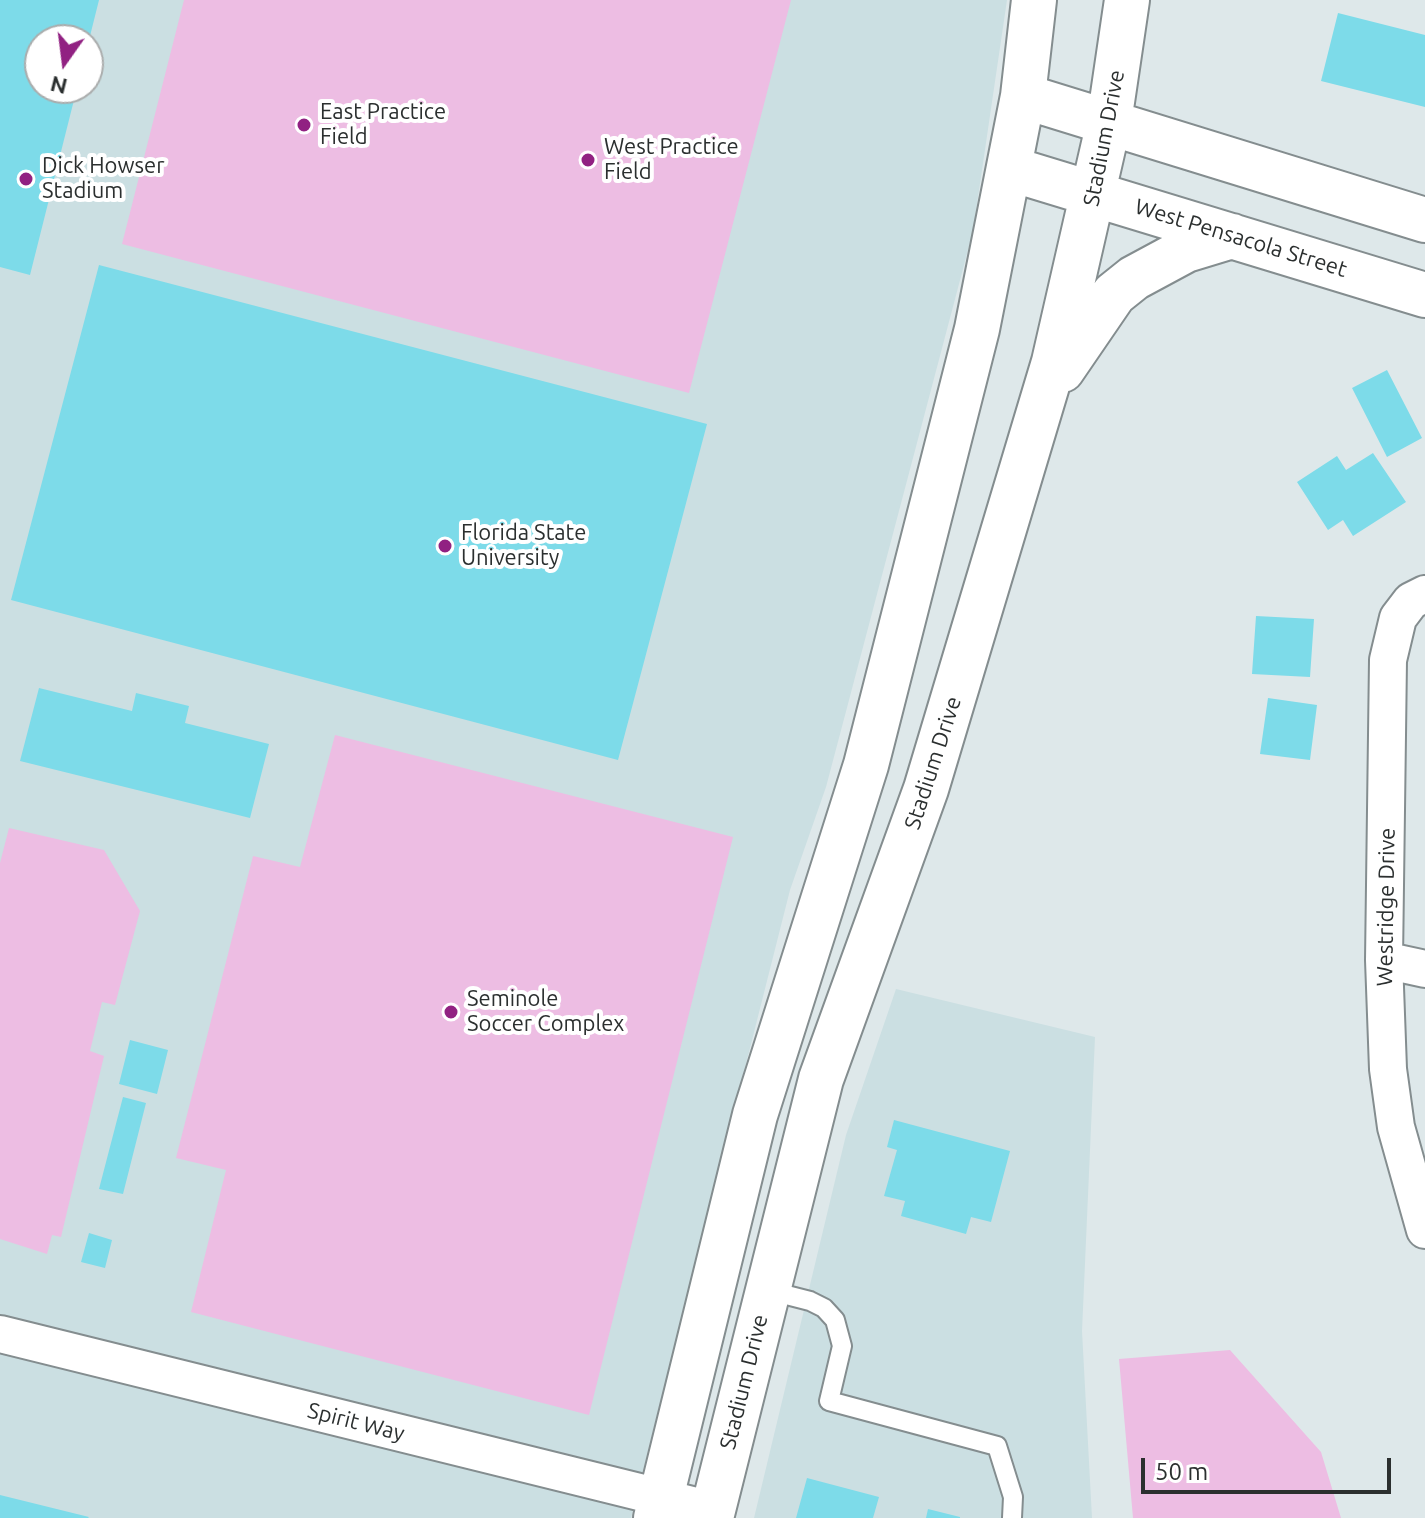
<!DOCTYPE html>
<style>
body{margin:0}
#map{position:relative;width:1425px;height:1518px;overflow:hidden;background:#dee8ea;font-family:Ubuntu,sans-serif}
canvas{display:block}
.north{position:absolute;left:24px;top:24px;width:80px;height:80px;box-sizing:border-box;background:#fff;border:2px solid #aaacac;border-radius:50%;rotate:194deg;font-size:22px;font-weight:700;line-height:32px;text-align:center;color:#2b2f2f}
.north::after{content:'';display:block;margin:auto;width:28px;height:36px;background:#912182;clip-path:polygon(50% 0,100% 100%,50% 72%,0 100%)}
.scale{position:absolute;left:1141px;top:1458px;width:250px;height:36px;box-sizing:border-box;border:4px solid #2b2f2f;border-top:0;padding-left:10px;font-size:24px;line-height:28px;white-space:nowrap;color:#2b2f2f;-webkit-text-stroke:6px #fff;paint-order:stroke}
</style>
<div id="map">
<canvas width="1425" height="1518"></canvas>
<div class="north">N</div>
<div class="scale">50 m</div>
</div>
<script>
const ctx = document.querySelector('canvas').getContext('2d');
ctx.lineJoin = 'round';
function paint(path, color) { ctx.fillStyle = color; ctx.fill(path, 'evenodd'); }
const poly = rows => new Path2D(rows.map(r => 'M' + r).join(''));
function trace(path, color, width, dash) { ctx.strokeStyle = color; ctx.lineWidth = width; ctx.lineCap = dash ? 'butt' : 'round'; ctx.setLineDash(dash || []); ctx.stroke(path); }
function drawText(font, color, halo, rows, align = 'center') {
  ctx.font = font + ' Ubuntu,sans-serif'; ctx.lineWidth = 8; ctx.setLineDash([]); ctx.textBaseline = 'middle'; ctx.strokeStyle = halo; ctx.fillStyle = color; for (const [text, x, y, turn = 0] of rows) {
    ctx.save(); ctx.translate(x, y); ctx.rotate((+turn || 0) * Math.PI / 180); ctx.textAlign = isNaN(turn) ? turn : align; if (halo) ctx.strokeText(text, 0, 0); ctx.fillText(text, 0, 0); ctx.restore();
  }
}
paint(poly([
 [0,0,1007,0,973,231,826,787,790,890,631,1518,0,1518],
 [40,40,88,40,88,88,40,88],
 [896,989,1095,1037,1082,1331,1092,1518,754,1518,846,1135]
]), '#cbdfe2');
paint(poly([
 [184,0,791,0,689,393,122,244],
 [335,735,733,837,589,1415,191,1312,226,1170,176,1158,253,856,300,867],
 [9,828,104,850,140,911,115,1005,102,1002,90,1051,104,1056,61,1237,52,1235,47,1254,0,1239,0,863],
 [1230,1350,1321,1452,1341,1518,1133,1518,1119,1359]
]), '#edbde3');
paint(poly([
 [0,0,99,0,89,40,40,40,40,88,77,88,30,275,0,267],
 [1338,13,1425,35,1425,107,1321,81],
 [99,265,707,424,618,760,11,600],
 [1387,370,1422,438,1387,457,1352,388],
 [1373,453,1406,502,1353,536,1343,520,1328,530,1297,482,1337,456,1346,470],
 [1256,616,1314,619,1310,677,1252,674],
 [39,688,132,711,136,693,189,706,185,723,269,744,250,818,20,761],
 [1268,698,1317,705,1310,760,1260,754],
 [130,1040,168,1050,157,1094,119,1084],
 [123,1097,146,1103,123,1194,99,1189],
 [894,1120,1010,1151,991,1222,971,1217,966,1234,901,1216,905,1201,884,1196,897,1150,887,1147],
 [89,1233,112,1240,105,1268,81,1262],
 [807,1478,879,1497,873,1518,796,1518],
 [0,1495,89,1517,88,1518,0,1518],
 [928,1509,960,1517,960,1518,926,1518]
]), '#7ddbe9');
const service = poly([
 [767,1290,810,1301,824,1308,835,1320,842,1346,829,1401,997,1446,1013,1497,1012,1518]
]);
const minor = poly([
 [1425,594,1411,601,1398,618,1388,660,1384,960,1388,1069,1396,1127,1425,1230],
 [1384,960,1425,969],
 [0,1334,712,1510]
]);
const secondary = poly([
 [1023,96,1425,220],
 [1011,169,1425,295],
 [1062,370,1114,294,1134,278,1186,250,1232,236],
 [656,1518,755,1115,866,765,977,329,1023,96,1034,0],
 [711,1518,821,1079,926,789,1054,362,1109,122,1127,0]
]);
trace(service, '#848d8f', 22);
trace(minor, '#848d8f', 40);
trace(secondary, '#848d8f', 48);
trace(service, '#fff', 18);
trace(minor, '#fff', 36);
trace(secondary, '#fff', 44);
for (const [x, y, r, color] of [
 [304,125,8,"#912182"],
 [588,160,8,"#912182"],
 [26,179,8,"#912182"],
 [445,546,8,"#912182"],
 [451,1012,8,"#912182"]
]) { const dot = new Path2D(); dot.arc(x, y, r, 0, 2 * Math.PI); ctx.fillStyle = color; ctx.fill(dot); trace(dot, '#fff', 3); }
drawText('22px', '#2b2f2f', '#fff', [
 ["East Practice",320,112],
 ["Field",320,137],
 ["West Practice",604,147],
 ["Field",604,172],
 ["Dick Howser",42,166],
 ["Stadium",42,191],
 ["Florida State",461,533],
 ["University",461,558],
 ["Seminole",467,999],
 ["Soccer Complex",467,1024]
], 'left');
drawText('22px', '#2b2f2f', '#fff', [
 ["Stadium Drive",1104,138,-79],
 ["West Pensacola Street",1241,238,17],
 ["Stadium Drive",933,763,-72],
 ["Westridge Drive",1386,907,-89],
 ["Stadium Drive",744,1382,-76],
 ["Spirit Way",356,1422,14]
]);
</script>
